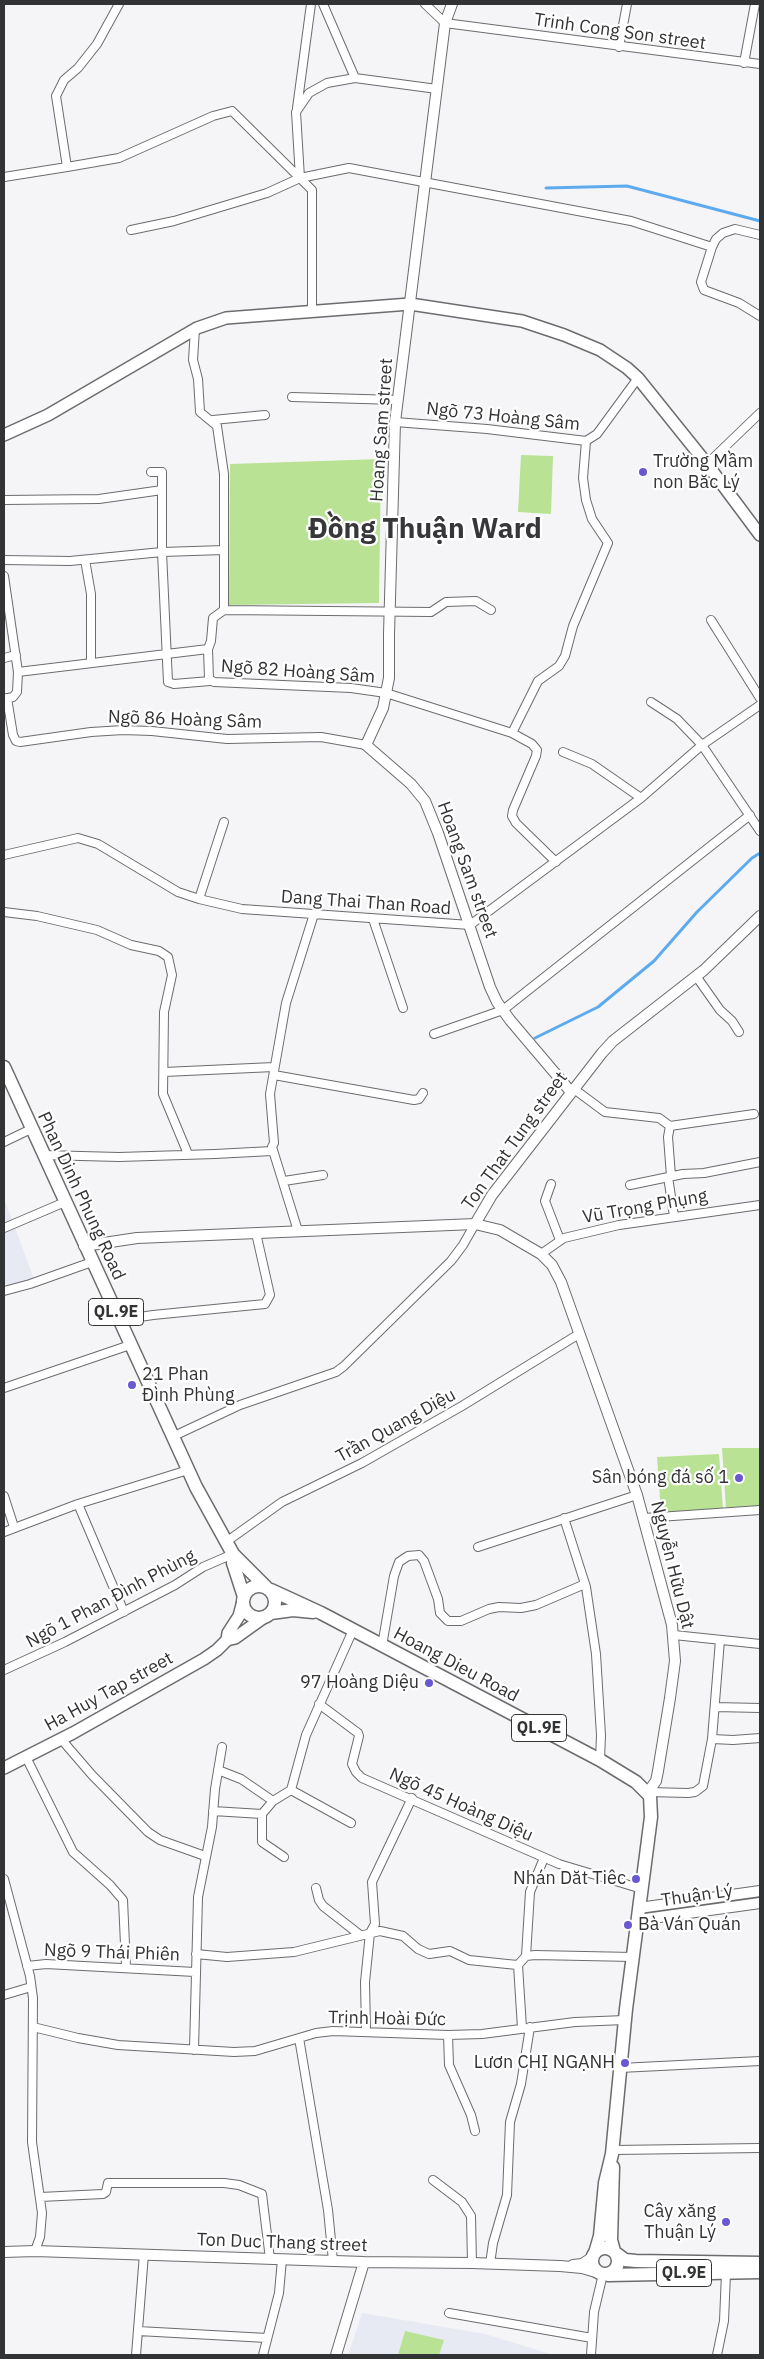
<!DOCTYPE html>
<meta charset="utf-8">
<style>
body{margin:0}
#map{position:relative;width:764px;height:2359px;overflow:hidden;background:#f5f5f8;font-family:"IBM Plex Sans",sans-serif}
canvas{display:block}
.frame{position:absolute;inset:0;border:5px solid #323334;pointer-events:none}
</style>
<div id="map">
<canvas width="764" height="2359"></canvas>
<div class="frame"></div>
</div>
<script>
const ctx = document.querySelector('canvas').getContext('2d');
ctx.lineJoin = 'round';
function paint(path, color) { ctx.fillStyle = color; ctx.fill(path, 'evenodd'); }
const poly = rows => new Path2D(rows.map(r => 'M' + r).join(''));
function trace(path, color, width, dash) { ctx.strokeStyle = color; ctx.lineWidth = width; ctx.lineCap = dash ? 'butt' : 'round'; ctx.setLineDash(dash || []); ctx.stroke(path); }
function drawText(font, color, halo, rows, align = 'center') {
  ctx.font = font + ' "IBM Plex Sans",sans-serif'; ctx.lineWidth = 4.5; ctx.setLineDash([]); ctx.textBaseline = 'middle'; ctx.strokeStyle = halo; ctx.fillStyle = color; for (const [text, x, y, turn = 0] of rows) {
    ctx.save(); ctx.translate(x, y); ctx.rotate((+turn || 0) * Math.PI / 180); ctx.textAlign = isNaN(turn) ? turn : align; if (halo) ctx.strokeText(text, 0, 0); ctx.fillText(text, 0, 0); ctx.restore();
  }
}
paint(poly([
 [4,1198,34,1279,4,1290],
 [362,2313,485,2334,554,2355,348,2355]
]), '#e7e9f3');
paint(poly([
 [521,455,553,456,551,514,518,512],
 [381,459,379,603,229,605,230,464],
 [722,1448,760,1448,760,1507,726,1509],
 [719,1454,723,1509,661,1512,657,1457],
 [405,2331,444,2340,439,2355,398,2355]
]), '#bae295');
trace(poly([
 [546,188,627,186,760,221],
 [535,1038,598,1007,654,961,697,912,752,858,760,853]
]), '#5dabee', 3);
const minor = poly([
 [323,4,355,78],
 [425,4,445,23,760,64],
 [619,47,627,4],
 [744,63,755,4],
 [297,108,311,4],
 [67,167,119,158,213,116,232,111,312,190,312,312],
 [4,177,67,167,56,96,64,80,78,68,97,44,119,4],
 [300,178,296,112,309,93,327,83,355,78,437,89],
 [131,230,174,221,267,193,300,178,349,168,631,221,712,247],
 [760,235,735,229,723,233,716,239,712,247,701,282,704,290,739,303,760,316],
 [195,329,193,360,198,379,200,412,217,426,224,474,224,610],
 [292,397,398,400],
 [213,420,265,415],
 [395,422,487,429,586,441,597,434,638,378],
 [707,464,760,413],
 [151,472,162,472,162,552,168,682,174,684,210,681],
 [4,500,99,499,162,490],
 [4,560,70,561,162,552,224,550],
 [85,560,91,594,91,662],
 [4,576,18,672,17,692,13,697,4,699],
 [491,610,476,601,446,602,431,612,224,610,213,618,211,641,208,649,209,679,214,682,351,688,386,693,512,733,532,744,537,750,536,756,513,810,512,816,516,823,556,862],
 [711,620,760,698],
 [4,658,16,655],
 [18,672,208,649],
 [7,698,13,735,16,741,20,742,91,732,123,730,152,731,227,739,321,737,366,745],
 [651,702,677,719,702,745,760,831],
 [512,733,538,681,559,666,565,656,573,626,608,543,592,519,586,500,583,478,586,441],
 [563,752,592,764,641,798],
 [4,855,78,838,98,844,178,892,199,899,242,909,470,925,641,798,702,745,760,705],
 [199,899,224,822],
 [4,912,37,916,97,930,131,945,159,951,168,957,172,975,164,1012,163,1094,188,1154],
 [373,919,403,1008],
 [696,976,720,1010,732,1021,739,1032],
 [434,1034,503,1010,750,815],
 [164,1072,274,1067],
 [274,1075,414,1100,419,1099,423,1093],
 [574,1089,605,1112,659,1118,670,1126],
 [4,1142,31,1129],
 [43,1155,119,1157,215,1154,272,1151,272,1147],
 [671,1176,668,1137,670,1126,754,1114],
 [668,1177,674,1216],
 [284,1181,323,1175],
 [551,1184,545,1201,560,1240],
 [630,1185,683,1174,704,1173,760,1162],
 [4,1228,65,1202],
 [298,1231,272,1147,274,1143,270,1094,286,1003,314,914],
 [541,1254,564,1238,619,1225,760,1205],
 [4,1291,30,1284,92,1262],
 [120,1320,153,1315,265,1304,270,1295,256,1233],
 [4,1388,130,1345],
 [174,1436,240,1405,336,1372,344,1366,451,1261,463,1245,475,1224],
 [4,1496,14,1527],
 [78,1504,124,1612],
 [564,1518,586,1587,596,1654,601,1735,600,1760],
 [644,1518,760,1510],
 [4,1532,78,1504,188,1470],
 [226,1542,282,1502,362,1463,462,1406,579,1334],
 [478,1547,637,1495],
 [674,1635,760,1644],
 [382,1646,394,1576,399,1562,408,1556,419,1555,424,1561,438,1599,440,1613,448,1621,461,1621,489,1609,499,1607,521,1608,536,1605,585,1584],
 [4,1670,65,1642,175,1585,203,1567,233,1554],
 [319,1704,358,1733,359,1736,352,1764,356,1772,362,1778,559,1864,642,1889],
 [715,1707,760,1708],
 [61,1739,92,1775,148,1832,160,1840,205,1856],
 [712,1739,733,1740,760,1738],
 [26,1757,73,1852,110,1885,123,1900,126,1967],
 [218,1770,241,1779,273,1801],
 [291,1790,351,1823],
 [648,1792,688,1793,695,1792,703,1786,712,1739,720,1640],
 [213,1811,262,1814],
 [284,1857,262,1842,262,1814,273,1801,291,1790,306,1735,353,1630],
 [4,1879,30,1976,33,1998,32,2142,42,2213,40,2237,35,2251],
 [316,1888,319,1900,323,1906,360,1935],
 [196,1954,227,1957,294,1952,380,1931,403,1936,418,1949,429,1954,450,1951,469,1960,507,1964,518,1965,526,1956,535,1955,633,1957],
 [526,1956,530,1892,544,1858],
 [518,1965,522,2028],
 [27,1966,46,1964,195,1972],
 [4,1995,31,1987],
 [33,2027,78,2038,118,2045,234,2052,255,2051,316,2033,333,2031,448,2035,482,2034,575,2022,625,2020],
 [366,2031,365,1982,370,1933,375,1924,372,1882,412,1798],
 [448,2035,449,2065,471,2115,475,2131],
 [299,2038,328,2210,333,2261],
 [194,2050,198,1897,212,1827,215,1789,222,1747],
 [620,2068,760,2061],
 [613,2150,760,2148],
 [433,2180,462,2202,471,2216,472,2263],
 [40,2197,103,2194,106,2192,108,2183,224,2183,239,2185,262,2194,270,2259],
 [490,2264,493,2243,507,2195,510,2122,521,2084,530,2027],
 [449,2313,592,2338],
 [138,2331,267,2338],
 [136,2355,144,2254],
 [263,2355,279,2293,282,2259],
 [591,2355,594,2312,603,2274],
 [717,2355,724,2321,726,2273]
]);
const tertiary = poly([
 [452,4,445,23,395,422,389,634,389,678,383,708,366,745,411,784,425,801,438,833,490,987,497,1002,510,1020,571,1092],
 [475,1224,492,1195,602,1053,613,1041,704,970,760,916],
 [84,1246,137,1238,475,1224,500,1230,541,1254,552,1265,561,1282,637,1495,672,1625,675,1661,670,1698,658,1771,656,1781,648,1792],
 [639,1908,760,1891],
 [638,1920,760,1903],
 [4,2252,35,2251,364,2262,472,2263,560,2266,582,2268,599,2273],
 [573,2265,582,2264,593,2257],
 [336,2355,364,2262]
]);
const secondary = poly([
 [4,435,48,415,197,328,226,318,410,304,522,321,564,335,600,350,627,368,638,378,707,464,760,535],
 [227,1640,228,1633,239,1616,243,1601],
 [4,1768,73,1733,204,1659,217,1650,227,1640,235,1638,263,1618]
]);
const primary = poly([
 [4,1067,196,1487,233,1554,266,1587],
 [233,1554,233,1563,244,1597],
 '243 1602a16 16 0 1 1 32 0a16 16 0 1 1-32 0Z',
 [271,1590,321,1613,600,1760,636,1782,650,1796,651,1817,626,2009,612,2154,605,2183,600,2236,595,2253],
 [271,1613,293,1610,313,1612],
 [613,2167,611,2240,614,2251],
 '592 2261a13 13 0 1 1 26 0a13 13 0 1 1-26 0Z',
 [617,2254,625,2260,636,2261,760,2263],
 [608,2275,760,2272]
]);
trace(minor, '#6c6c6f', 10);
trace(tertiary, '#6c6c6f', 12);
trace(secondary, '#6c6c6f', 14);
trace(primary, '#6c6c6f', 15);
trace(minor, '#fff', 8);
trace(tertiary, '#fff', 10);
trace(secondary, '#fff', 11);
trace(primary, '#fff', 12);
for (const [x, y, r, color] of [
 [643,472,5,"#6858d1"],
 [132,1385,5,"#6858d1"],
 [739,1478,5,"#6858d1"],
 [429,1683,5,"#6858d1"],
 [636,1879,5,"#6858d1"],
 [628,1925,5,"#6858d1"],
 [625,2063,5,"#6858d1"],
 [726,2222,5,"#6858d1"]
]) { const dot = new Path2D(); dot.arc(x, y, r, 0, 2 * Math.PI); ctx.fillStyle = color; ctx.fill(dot); trace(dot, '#fff', 2); }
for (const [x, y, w] of [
 [116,1312,55],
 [539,1728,55],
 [684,2273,55]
]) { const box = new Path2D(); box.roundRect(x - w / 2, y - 13.5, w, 27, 4); ctx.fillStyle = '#fff'; ctx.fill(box); trace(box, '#323334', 1); }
drawText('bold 16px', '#323334', null, [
 ["QL.9E",116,1312],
 ["QL.9E",539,1728],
 ["QL.9E",684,2273]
]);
drawText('18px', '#323334', '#fff', [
 ["Trinh Cong Son street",620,32,8],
 ["Ngõ 73 Hoàng Sâm",503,417,6],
 ["Hoang Sam street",382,430,-86],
 ["Ngõ 82 Hoàng Sâm",298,672,4],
 ["Ngõ 86 Hoàng Sâm",185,720,2],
 ["Hoang Sam street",467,870,70],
 ["Dang Thai Than Road",366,903,4],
 ["Ton That Tung street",515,1141,-54],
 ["Phan Dinh Phung Road",81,1196,65],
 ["Vũ Trọng Phụng",645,1207,-10],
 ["Trần Quang Diệu",396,1426,-29],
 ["Nguyễn Hữu Dật",672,1565,76],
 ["Ngõ 1 Phan Đình Phùng",111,1599,-28],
 ["Hoang Dieu Road",456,1665,28],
 ["Ha Huy Tap street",109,1692,-29],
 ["Ngõ 45 Hoàng Diệu",461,1805,24],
 ["Thuận Lý",697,1896,-8],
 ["Ngõ 9 Thái Phiên",112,1953,2],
 ["Trịnh Hoài Đức",387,2019,1],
 ["Ton Duc Thang street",282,2243,2]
]);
drawText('18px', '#323334', '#fff', [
 ["Trường Mầm",653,462,"left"],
 ["non Băc Lý",653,483,"left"],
 ["21 Phan",142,1375,"left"],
 ["Đình Phùng",142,1396,"left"],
 ["Sân bóng đá số 1",729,1478],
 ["97 Hoàng Diệu",419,1683],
 ["Nhán Dăt Tiêc",626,1879],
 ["Bà Ván Quán",638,1925,"left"],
 ["Lươn CHỊ NGẠNH",615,2063],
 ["Cây xăng",716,2212],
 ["Thuận Lý",716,2233]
], 'right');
drawText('bold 28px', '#37373a', '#fff', [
 ["Đồng Thuận Ward",425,530]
]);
</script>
